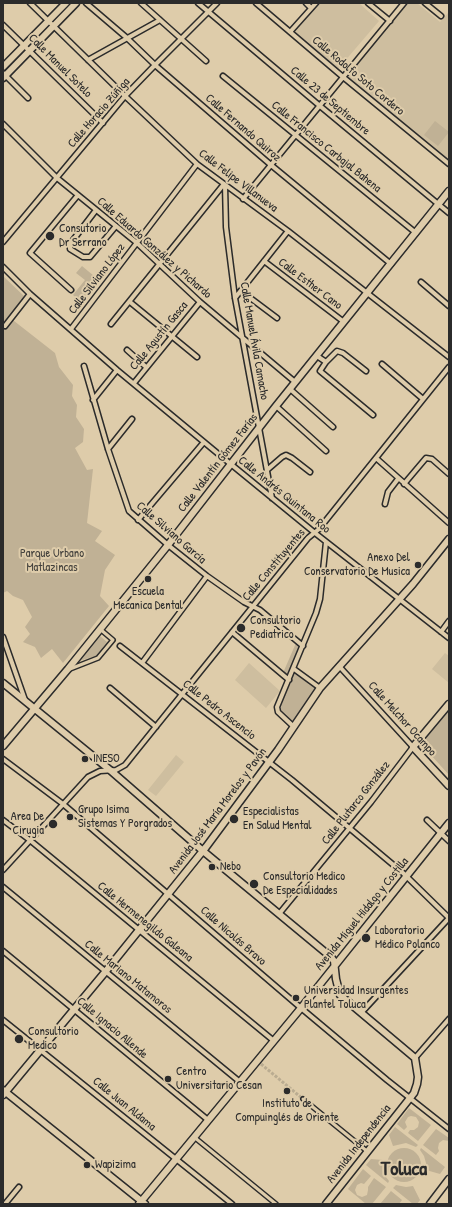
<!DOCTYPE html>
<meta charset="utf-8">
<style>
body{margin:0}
#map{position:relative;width:452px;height:1207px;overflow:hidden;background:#deccaa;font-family:"Patrick Hand",sans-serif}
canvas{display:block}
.frame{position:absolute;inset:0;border:4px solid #2b2b2b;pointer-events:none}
</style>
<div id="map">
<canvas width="452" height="1207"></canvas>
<div class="frame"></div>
</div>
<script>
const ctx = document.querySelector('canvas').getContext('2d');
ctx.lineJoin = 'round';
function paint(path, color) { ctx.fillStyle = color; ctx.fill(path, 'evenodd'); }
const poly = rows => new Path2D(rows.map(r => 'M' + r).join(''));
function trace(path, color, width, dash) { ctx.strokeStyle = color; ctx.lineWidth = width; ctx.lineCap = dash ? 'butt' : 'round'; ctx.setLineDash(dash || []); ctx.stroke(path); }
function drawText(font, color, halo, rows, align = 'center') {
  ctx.font = font + ' "Patrick Hand",sans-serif'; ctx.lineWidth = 4; ctx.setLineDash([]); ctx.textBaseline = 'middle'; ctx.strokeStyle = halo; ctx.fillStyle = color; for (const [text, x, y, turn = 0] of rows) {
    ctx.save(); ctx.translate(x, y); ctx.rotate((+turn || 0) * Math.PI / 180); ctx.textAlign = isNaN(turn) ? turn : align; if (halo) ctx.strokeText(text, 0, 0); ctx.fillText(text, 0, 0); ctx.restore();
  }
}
paint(poly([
 [319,3,359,3,379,21,338,69,293,31],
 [408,3,417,3,440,22,448,13,449,14,449,161,347,78],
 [445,653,449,656,449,683,432,669],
 [249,663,280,691,266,708,235,680],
 [176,755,184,762,156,796,148,790]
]), '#cebe9f');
paint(poly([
 [435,121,449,132,438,146,424,135],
 [82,266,100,281,82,303,73,295,85,280,76,273],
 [3,276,24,296,9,317,55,353,59,367,73,385,72,396,77,405,76,417,84,429,83,442,75,448,87,470,93,469,87,523,102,531,95,541,115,555,105,570,100,596,109,606,63,663,52,649,41,658,35,647,23,642,30,634,25,627,32,617,23,600,13,596,7,591,3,593],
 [100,636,107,642,96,656,79,661],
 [296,643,300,647,288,676,283,673],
 [295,671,316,687,292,723,278,709],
 [449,710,449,775,421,744],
 [409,1108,431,1125,418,1141,408,1133,410,1130,414,1130,418,1127,419,1122,416,1117,411,1116,408,1117,405,1122,407,1127,404,1130,397,1124],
 [395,1127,418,1145,416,1147,406,1143,393,1146,389,1135],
 [436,1129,449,1138,449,1141,443,1140,439,1143,438,1148,439,1151,436,1155,423,1145],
 [421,1148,445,1167,440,1174,426,1170,426,1163,424,1156,420,1150],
 '387 1165a17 17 0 1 1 34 0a17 17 0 1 1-34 0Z',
 [371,1159,383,1160,383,1173,389,1181,388,1183,366,1165],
 [363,1169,371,1176,364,1184,361,1183,357,1185,355,1190,357,1195,362,1197,367,1195,368,1190,368,1187,374,1178,386,1187,372,1204,366,1204,348,1189],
 [396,1185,406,1187,413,1186,420,1200,417,1204,413,1204,393,1188],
 [391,1191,402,1200,399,1204,380,1204]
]), '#c0b195');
trace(poly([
 [261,1064,303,1099]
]), '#baac91', 3, [3, 1.5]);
const pedestrian = poly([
 [70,669,98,658,113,640,100,629],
 [303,1099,368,1152],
 [194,1137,276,1204]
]);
const minor = poly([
 [30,3,125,96,197,164,288,231,449,357],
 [86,3,127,38,155,65,271,165,391,264],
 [141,3,206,61],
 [198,3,320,106,449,213],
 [256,3,343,77,449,164],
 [306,3,311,8],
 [368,3,390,21],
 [425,3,441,16],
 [3,25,103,123],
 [290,32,316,3],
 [88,60,160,20],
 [3,73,28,98],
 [223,76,416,233],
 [3,124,57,178,137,243,200,302,295,382],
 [225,185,226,227,235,298,272,498],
 [243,199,404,3],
 [96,210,70,244,70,249,83,257,90,257,116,226],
 [3,242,125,96,155,65,217,3],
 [264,261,344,322],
 [3,267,30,294,117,370,216,452,315,533,449,638],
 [421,282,449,306],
 [71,290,30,253,78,195],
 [241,291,277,318],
 [235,298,288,231],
 [130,302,197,357],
 [111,324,224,184],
 [5,326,30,294],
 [71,329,197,164],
 [127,350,146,367],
 [317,356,326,362],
 [382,364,423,399],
 [84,366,108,449,129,511,168,545,207,576,244,602,260,610,303,646],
 [366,371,343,353,337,351,326,362,320,371,373,415],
 [134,383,200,302],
 [290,389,333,427],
 [93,400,117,370],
 [276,406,326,451],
 [108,449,132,419],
 [376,458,449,523],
 [267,470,282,457,286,455,292,458,310,472],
 [404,484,426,458,432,459,449,474],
 [385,504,388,492,398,479],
 [138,520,204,442],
 [232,632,289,680],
 [441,632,449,621],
 [3,637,25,700],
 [120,646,292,780,403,873,449,918],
 [142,663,207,576],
 [294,669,320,688],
 [110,688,156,727],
 [294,727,278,712,277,707,316,613,320,599,326,542],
 [3,759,63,804,301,1008,387,1080,449,1129],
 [3,820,31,841,274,1041],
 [427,820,449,841],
 [3,870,88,777,100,771,116,770,125,765,308,538,319,529,449,367],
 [3,887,240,1082],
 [279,914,371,802,413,747,339,666],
 [3,951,208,1120],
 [361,1013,449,918],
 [3,1020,232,1204],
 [415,1058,449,1019],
 [5,1204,19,1187]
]);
const secondary = poly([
 [3,67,66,3],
 [3,78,76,3],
 [3,683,110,770,203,851,331,957,334,961,336,979,340,995,415,1058,418,1077,417,1084,414,1093,326,1204],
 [449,704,413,747,449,786],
 [3,746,68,669,168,545,276,406,449,191],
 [3,1090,145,1204],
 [3,1095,106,971,206,847,278,750,320,688,413,584,449,539],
 [139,1204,301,1008,449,823],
 [430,1204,449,1179]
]);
trace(pedestrian, '#2b2b2b', 6);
trace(minor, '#2b2b2b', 7);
trace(secondary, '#2b2b2b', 9);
trace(pedestrian, '#deccaa', 3);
trace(minor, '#deccaa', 4);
trace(secondary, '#deccaa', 6);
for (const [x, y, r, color] of [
 [50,236,5,"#2b2b2b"],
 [418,565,4,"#2b2b2b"],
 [148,579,4,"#2b2b2b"],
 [241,628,5,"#2b2b2b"],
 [85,759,4,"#2b2b2b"],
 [70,817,4,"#2b2b2b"],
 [234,819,5,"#2b2b2b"],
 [53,824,5,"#2b2b2b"],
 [212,867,4,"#2b2b2b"],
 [254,884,5,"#2b2b2b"],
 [366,938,5,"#2b2b2b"],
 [296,998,4,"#2b2b2b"],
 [19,1039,5,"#2b2b2b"],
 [168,1079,4,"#2b2b2b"],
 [287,1091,4,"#2b2b2b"],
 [87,1165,4,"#2b2b2b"]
]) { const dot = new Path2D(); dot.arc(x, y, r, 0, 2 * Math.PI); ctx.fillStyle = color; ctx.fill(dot); trace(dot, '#deccaa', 1.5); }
drawText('12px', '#2b2b2b', '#deccaa', [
 ["Calle Manuel Sotelo",60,66,45],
 ["Calle Rodolfo Soto Cordero",358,76,40],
 ["Calle 23 de Septiembre",330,101,40],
 ["Calle Horacio Zúñiga",99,113,-49],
 ["Calle Fernando Quiroz",243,128,41],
 ["Calle Francisco Carbajal Bahena",326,147,39],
 ["Calle Felipe Villanueva",238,181,37],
 ["Calle Eduardo González y Pichardo",154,248,41],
 ["Calle Silviano López",97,279,-53],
 ["Calle Esther Cano",310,284,37],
 ["Calle Agustín Gasca",159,336,-51],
 ["Calle Manuel Ávila Camacho",254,341,80],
 ["Calle Valentín Gómez Farías",218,463,-52],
 ["Calle Andrés Quintana Roo",284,495,39],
 ["Calle Silviano García",171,533,41],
 ["Calle Constituyentes",274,565,-50],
 ["Calle Pedro Ascencio",219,710,38],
 ["Calle Melchor Ocampo",402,719,48],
 ["Calle Plutarco González",356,803,-52],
 ["Avenida José María Morelos y Pavón",218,811,-53],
 ["Avenida Miguel Hidalgo y Costilla",362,914,-51],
 ["Calle Hermenegildo Galeana",145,922,39],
 ["Calle Nicolás Bravo",233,936,41],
 ["Calle Mariano Matamoros",128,977,39],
 ["Calle Ignacio Allende",112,1028,40],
 ["Calle Juan Aldama",124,1104,39],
 ["Avenida Independencia",359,1144,-52]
]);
drawText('12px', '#2b2b2b', '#deccaa', [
 ["Consutorio",59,229],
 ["Dr Serrano",59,243],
 ["Anexo Del",410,558,"right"],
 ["Conservatorio De Musica",410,572,"right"],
 ["Escuela",148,592,"center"],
 ["Mecanica Dental",148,606,"center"],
 ["Consultorio",250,621],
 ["Pediatrico",250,635],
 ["INESO",93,759],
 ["Grupo Isima",78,810],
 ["Sistemas Y Porgrados",78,824],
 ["Especialistas",243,812],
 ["En Salud Mental",243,826],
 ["Area De",44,817,"right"],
 ["Cirugia",44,831,"right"],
 ["Nebo",220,867],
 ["Consultorio Medico",263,877],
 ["De Especialidades",263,891],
 ["Laboratorio",375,931],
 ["Médico Polanco",375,945],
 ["Universidad Insurgentes",304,991],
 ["Plantel Toluca",304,1005],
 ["Consultorio",28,1032],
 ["Medico",28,1046],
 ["Centro",176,1072],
 ["Universitario Cesan",176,1086],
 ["Instituto de",287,1104,"center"],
 ["Compuinglés de Oriente",287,1118,"center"],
 ["Wapizima",95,1165]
], 'left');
drawText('12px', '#413f3b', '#deccaa', [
 ["Parque Urbano",52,554],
 ["Matlazincas",52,568]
]);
drawText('bold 20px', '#2b2b2b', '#deccaa', [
 ["Toluca",404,1170]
]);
</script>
